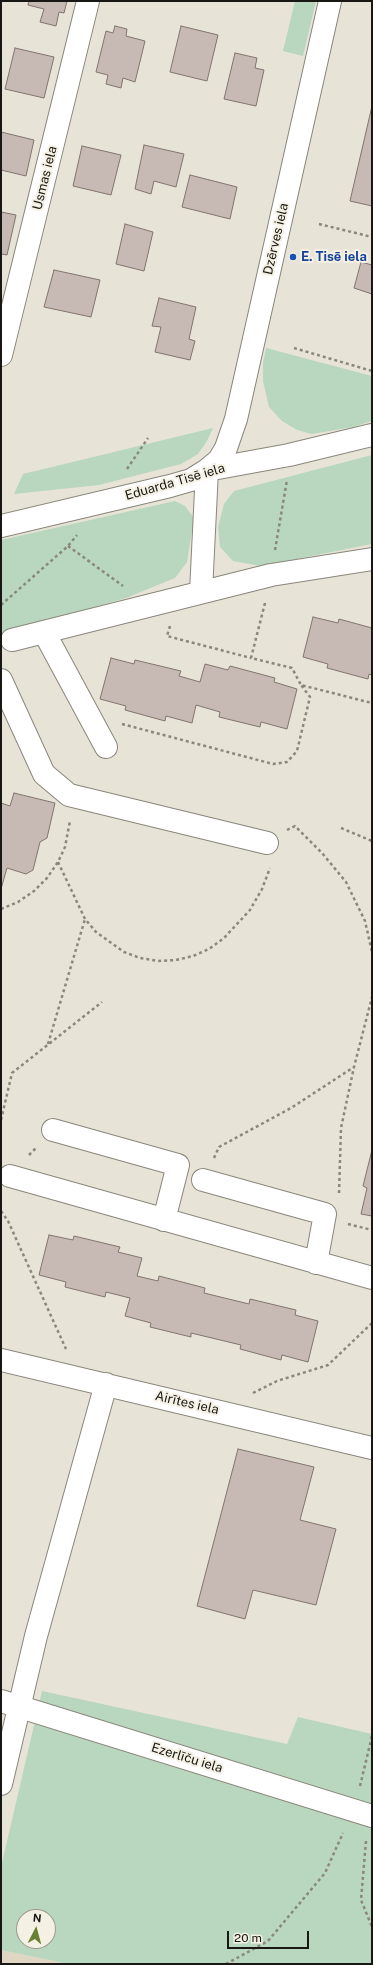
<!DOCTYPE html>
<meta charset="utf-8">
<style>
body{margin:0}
#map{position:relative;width:373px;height:1965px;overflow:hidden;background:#e8e3d7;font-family:"Public Sans",sans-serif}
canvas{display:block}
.frame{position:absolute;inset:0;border:2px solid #181713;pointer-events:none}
.north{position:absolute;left:16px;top:1909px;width:40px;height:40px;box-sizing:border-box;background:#f5f0e4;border:1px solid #9d9990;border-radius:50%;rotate:6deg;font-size:11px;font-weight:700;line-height:16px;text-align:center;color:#181713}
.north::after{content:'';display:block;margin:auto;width:14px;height:18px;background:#698032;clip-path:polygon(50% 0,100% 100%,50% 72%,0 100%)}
.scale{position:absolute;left:227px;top:1931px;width:82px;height:18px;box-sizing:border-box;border:2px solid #181713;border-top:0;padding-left:5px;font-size:12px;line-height:14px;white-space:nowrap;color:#181713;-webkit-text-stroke:3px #f5f0e4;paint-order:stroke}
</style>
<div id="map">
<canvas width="373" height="1965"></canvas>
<div class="frame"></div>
<div class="north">N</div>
<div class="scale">20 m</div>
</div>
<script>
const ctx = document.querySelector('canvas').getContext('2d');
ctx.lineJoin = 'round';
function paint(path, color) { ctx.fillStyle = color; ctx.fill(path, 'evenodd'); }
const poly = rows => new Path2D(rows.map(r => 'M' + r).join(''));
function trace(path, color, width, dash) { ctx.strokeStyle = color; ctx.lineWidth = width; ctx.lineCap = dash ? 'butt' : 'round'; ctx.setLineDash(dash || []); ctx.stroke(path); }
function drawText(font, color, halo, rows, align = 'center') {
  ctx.font = font + ' "Public Sans",sans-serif'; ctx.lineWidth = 4; ctx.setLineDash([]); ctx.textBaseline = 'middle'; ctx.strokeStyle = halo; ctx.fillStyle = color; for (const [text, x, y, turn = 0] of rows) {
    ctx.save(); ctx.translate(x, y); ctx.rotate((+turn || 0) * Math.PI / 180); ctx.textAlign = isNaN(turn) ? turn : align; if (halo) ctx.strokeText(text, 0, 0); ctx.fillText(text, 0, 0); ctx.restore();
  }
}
paint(poly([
 [1,1950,69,1964,1,1964]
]), '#dfd7c4');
paint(poly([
 [295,1,316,1,303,56,283,51],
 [266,348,372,376,372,421,353,427,312,434,297,430,282,421,269,407,263,381,263,363],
 [213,428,207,441,198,454,181,464,99,485,14,494,23,474],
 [372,455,372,544,261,566,233,561,220,547,218,527,224,504,234,491],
 [175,501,185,506,194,518,187,562,175,578,126,598,1,634,1,540],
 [42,1691,287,1744,298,1717,372,1734,372,1964,69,1964,1,1950,1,1867],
 [24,1917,48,1917,48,1941,24,1941]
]), '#b8d7be');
const building = poly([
 [29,1,67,1,64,13,59,12,56,26,40,22,44,9,28,5,29,1],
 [115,26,127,29,126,36,145,41,135,82,123,78,121,88,106,84,108,75,96,72,106,31,113,33,115,26],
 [181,26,218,35,207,81,170,72,181,26],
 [15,48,54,57,44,98,5,89,15,48],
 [235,53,257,58,255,68,264,70,256,106,224,99,235,53],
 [372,106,372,206,350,201,372,106],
 [1,132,34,140,26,176,1,170,1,132],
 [144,145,184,154,176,187,154,181,151,194,135,189,144,145],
 [82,146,121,155,111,195,73,186,82,146],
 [190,175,237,187,230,219,182,207,190,175],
 [1,212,16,215,7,255,1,254,1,212],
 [125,224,153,232,144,271,116,264,125,224],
 [361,262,372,265,372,294,354,288,361,262],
 [54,270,100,280,91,317,44,307,54,270],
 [159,298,196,307,189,339,195,341,190,360,155,352,161,327,152,326,159,298],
 [313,617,338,623,339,619,372,628,372,675,369,674,368,679,327,668,328,664,303,657,313,617],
 [111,658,134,664,135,660,181,671,179,676,200,682,205,664,228,670,230,666,275,678,274,682,297,689,287,729,261,722,260,727,219,717,220,712,196,705,192,723,166,716,165,721,125,710,126,706,100,699,111,658],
 [14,793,55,803,47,838,40,842,33,870,26,874,7,868,1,889,1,803,10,806,14,793],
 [372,1150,372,1216,361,1214,367,1188,363,1186,372,1150],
 [49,1235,73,1240,74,1236,120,1247,118,1252,142,1258,137,1276,158,1281,159,1276,205,1288,204,1293,249,1304,250,1299,296,1310,295,1315,318,1321,308,1362,282,1355,281,1360,240,1349,241,1345,191,1333,191,1337,150,1327,151,1323,125,1316,130,1298,106,1292,105,1297,65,1287,66,1282,39,1275,49,1235],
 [238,1449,314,1467,300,1520,336,1529,316,1605,253,1590,245,1619,197,1606,238,1449]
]);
paint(building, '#c7b9b4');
trace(building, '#817470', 1);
const minor = poly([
 [1,355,88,1],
 [207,470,219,460,226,448,236,419,330,1],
 [1,526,170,486,191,480,207,470,289,455,372,435],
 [201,592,207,470],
 [44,632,106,747],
 [12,640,271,575,372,559],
 [1,680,44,774,69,795,267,843],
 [53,1130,178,1165,164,1220],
 [10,1176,372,1278],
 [203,1180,325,1214,316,1263],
 [1,1360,372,1448],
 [1,1701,372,1816],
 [1,1784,36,1636,106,1384]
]);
trace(minor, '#8a867b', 24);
trace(poly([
 [319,224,372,237],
 [294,348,372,371],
 [127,469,148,438],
 [68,546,123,586],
 [275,550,287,480],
 [265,603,251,658,292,668,301,685,372,703],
 [1,605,68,546,77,535],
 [170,626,167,636,251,658],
 [122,724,273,764,287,762,297,751,310,697,301,685],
 [341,828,372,841],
 [287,830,295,826,322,853,346,882,365,921,372,952],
 [58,862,85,919,96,932,124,952,140,958,158,961,176,960,193,956,209,949,224,938,250,910,262,889,270,868],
 [1,909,18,902,34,891,47,878,58,862,65,847,70,821],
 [48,1044,85,919],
 [1,1120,12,1073,102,1002],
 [29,1155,37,1147],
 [214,1158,219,1147,291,1108,354,1067],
 [339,1193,341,1128,354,1067,372,997],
 [1,1211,8,1221,66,1349],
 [348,1224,372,1230],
 [253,1393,277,1381,328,1365,372,1323],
 [360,1786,372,1736],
 [366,1841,361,1900,372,1927],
 [226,1964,268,1941,325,1873,343,1833]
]), '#8a877f', 2.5, [3, 3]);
trace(minor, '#fff', 22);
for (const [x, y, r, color] of [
 [293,257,4,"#1a4fb4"]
]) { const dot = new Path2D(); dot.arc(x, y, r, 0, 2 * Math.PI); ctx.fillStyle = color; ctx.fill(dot); trace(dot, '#f5f0e4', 1.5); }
drawText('13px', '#181713', '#f5f0e4', [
 ["Usmas iela",45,178,-76],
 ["Dzērves iela",276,239,-77],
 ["Eduarda Tisē iela",175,482,-16],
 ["Airītes iela",187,1403,13],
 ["Ezerlīču iela",187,1758,17]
]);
drawText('bold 13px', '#164399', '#f5f0e4', [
 ["E. Tisē iela",301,257]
], 'left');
</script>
